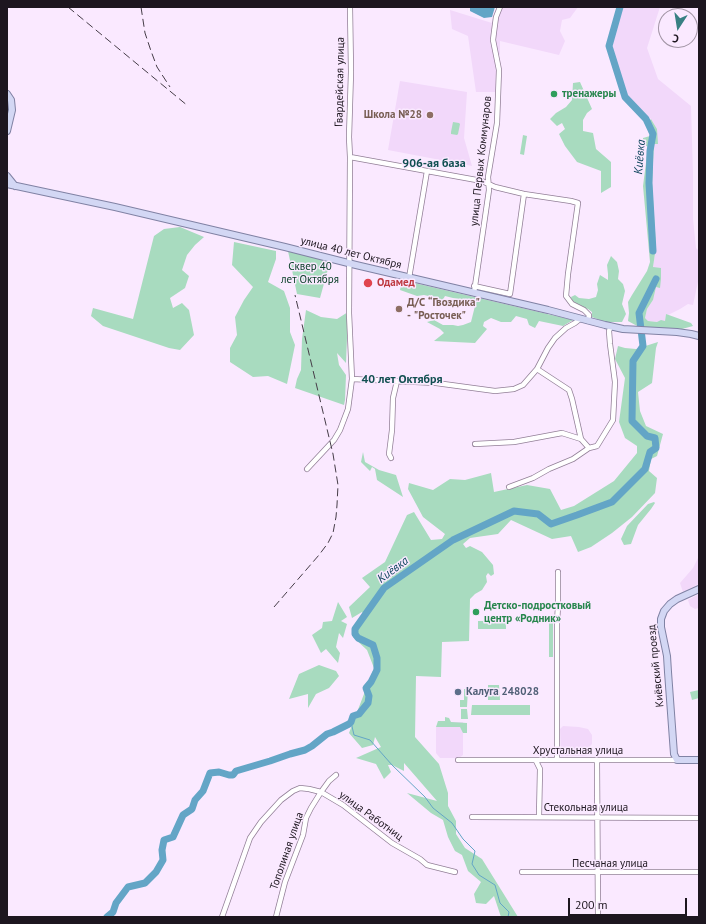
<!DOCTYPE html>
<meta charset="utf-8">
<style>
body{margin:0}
#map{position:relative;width:706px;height:924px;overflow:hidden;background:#fae9ff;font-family:"PT Sans",sans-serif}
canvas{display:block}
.frame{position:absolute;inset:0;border:8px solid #1d161f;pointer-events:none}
.north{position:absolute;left:658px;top:8px;width:40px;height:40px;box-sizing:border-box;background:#fae9ff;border:1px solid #a295a5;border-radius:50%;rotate:192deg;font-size:11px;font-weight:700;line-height:16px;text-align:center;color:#1d161f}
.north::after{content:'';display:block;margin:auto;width:14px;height:18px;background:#388083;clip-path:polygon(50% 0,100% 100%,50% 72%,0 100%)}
.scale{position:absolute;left:568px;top:898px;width:119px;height:18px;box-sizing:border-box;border:2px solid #1d161f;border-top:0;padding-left:5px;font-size:12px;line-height:14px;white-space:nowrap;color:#1d161f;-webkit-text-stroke:3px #fae9ff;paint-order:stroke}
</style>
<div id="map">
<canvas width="706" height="924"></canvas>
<div class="frame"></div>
<div class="north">С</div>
<div class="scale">200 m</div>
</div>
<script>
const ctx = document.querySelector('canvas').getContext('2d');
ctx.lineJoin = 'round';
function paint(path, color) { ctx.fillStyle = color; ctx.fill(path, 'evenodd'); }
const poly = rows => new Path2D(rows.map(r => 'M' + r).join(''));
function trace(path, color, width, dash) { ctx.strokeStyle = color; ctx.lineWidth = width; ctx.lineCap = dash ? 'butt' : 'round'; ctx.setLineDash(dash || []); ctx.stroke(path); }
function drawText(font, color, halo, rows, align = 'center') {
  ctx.font = font + ' "PT Sans",sans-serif'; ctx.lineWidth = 3; ctx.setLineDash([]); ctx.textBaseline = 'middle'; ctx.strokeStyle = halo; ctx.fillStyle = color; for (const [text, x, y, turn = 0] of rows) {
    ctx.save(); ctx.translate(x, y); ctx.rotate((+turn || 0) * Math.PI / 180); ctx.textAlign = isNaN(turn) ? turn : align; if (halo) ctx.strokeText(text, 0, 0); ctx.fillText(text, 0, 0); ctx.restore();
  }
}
paint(poly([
 [499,7,578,7,570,18,562,20,560,31,565,41,559,55,500,41,500,55,494,57,496,71,495,92,476,92,468,36,452,29,450,10,492,23],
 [619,7,660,7,647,48,658,79,691,106,693,174,693,219,696,248,699,251,699,277,693,305,688,304,680,309,668,315,666,314,665,321,657,322,648,321,645,318,647,309,653,300,653,267,656,247,652,183,654,144,657,144,657,129,651,119,627,97,608,47,611,33],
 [400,81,467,92,464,138,472,166,388,150],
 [699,556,699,584,683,592,680,583,693,568],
 [699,594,699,608,695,609,690,606,688,600],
 [447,722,463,722,463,755,459,758,440,758,436,753,436,727,447,727],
 [563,726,579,727,588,729,592,735,592,744,588,748,587,756,561,756,560,729]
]), '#f2d8fa');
paint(poly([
 [580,82,592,109,587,113,583,120,583,131,593,133,596,149,611,162,611,187,601,193,601,171,577,162,565,146,559,134,565,129,562,123,557,126,550,119,556,113,566,107,572,100,573,83],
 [651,119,657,129,658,144,654,144,652,183,656,247,653,267,661,268,661,279,660,288,656,287,653,300,647,309,645,318,648,321,657,322,661,320,665,321,666,314,691,323,693,326,682,329,639,327,628,321,629,313,628,302,632,295,647,271,650,262,643,186,648,147,643,144,643,138,650,136,646,124],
 [453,122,459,123,460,124,458,134,457,135,451,134,451,132],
 [523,135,527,136,524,155,520,154],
 [180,227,204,237,195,245,187,255,182,270,189,276,185,288,170,298,173,308,182,303,189,310,194,335,180,350,169,348,103,326,91,316,93,308,133,319,154,236,164,229],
 [234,242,276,251,276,259,268,282,284,291,290,308,290,332,295,345,287,384,268,376,253,377,230,362,230,348,237,335,235,317,244,300,253,287,232,265],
 [288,251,329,261,330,262,320,298,297,294],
 [611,256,617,262,619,271,618,279,623,284,625,291,622,304,626,314,622,322,605,322,592,317,592,312,588,309,584,308,572,301,571,297,575,295,579,298,589,299,596,297,598,290,597,284,600,275,608,280,608,274,607,265],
 [410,282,573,320,563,326,539,321,535,328,529,325,527,319,516,316,511,322,501,322,491,318,484,322,483,326,487,329,475,343,434,341,444,333,440,329,427,322,434,320,443,325,453,325,458,326,463,325,471,322,475,306,465,301,445,296,441,303,433,297,424,295,417,296,400,290,401,285],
 [306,310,321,317,337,319,348,312,346,363,337,353,339,365,346,375,345,400,344,405,295,388,297,379,301,370,302,339],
 [658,342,656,348,652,383,638,392,640,411,646,426,663,434,657,456,651,459,649,471,657,478,655,493,632,517,612,533,591,547,578,552,571,536,552,539,511,520,498,534,470,538,463,544,466,548,470,546,482,552,493,565,494,574,491,576,488,573,486,576,487,582,482,590,475,594,470,599,469,641,442,642,441,677,416,676,415,737,439,764,448,793,448,806,456,821,456,834,465,848,482,859,518,917,501,917,494,896,486,904,476,903,474,894,481,882,468,871,462,855,455,851,448,837,443,820,431,813,407,793,437,801,404,763,404,771,392,765,388,765,391,772,384,779,376,764,356,758,381,747,375,737,373,745,362,748,349,733,374,668,367,650,353,637,365,615,362,612,352,618,349,607,370,587,362,578,385,562,407,515,414,512,431,540,442,539,445,534,423,517,408,489,409,483,433,490,450,479,465,480,491,473,494,492,527,485,550,489,561,510,574,506,614,481,637,453,637,446,625,438,619,422,625,378,615,359,618,346,625,348,636,349],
 [363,452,365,462,379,470,396,475,403,497,377,480,375,469,372,467,370,471,361,462],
 [654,502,655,503,651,509,638,525,631,544,624,545,621,539,627,526,648,504],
 [338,602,347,617,341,621,347,624,343,638,339,633,336,647,340,653,338,663,326,649,321,653,312,635,322,628,323,622,332,621],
 [478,621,506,621,506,629,478,629],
 [549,621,553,621,553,657,549,657],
 [319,665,336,671,339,676,329,688,316,694,308,708,308,694,289,699,299,674],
 [488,685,499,685,500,700,488,700],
 [464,689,468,689,467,707,460,707,460,700,464,700],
 [699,690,699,698,692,700,690,692],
 [472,705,530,705,530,715,471,715],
 [461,709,467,709,468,719,461,719],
 [445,717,449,718,451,722,467,723,467,733,463,733,460,727,436,727,438,721,445,721]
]), '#a8dbbf');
paint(poly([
 [470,7,495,7,492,17,484,18,470,11]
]), '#63a5c6');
trace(poly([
 [351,722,354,735,370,740,392,765,425,797,433,808,452,823,463,839,475,851,472,864,479,875,495,885,500,903,509,912,508,917]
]), '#63a5c6', 1);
trace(poly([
 [620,7,609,46,625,97,646,119,653,134,650,151,649,183,653,251],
 [107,917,113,912,116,903,128,887,145,883,156,872,163,860,162,850,164,840,173,837,183,815,192,809,195,800,203,791,210,773,219,772,229,775,233,775,236,771,270,761,290,754,305,750,312,746,327,734,333,732,349,724,351,722,353,716,359,714,363,709,368,703,369,696,366,688,371,682,377,670,377,658,373,645,358,638,355,634,355,629,384,588,453,540,514,511,538,514,551,524,577,515,612,502,645,469,650,452,656,448,655,438,647,436,632,421,633,361,643,346,639,313,656,279]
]), '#63a5c6', 7);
const minor = poly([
 [350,157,482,181,495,187,524,194,571,201,578,203,568,274,566,296,572,304,584,310,589,315,588,321],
 [409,278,427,171],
 [474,286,510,294,524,194],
 [474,293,489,190,488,177,497,123,499,70,493,40,494,32,496,17,500,7],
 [537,369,569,390,572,399,581,439,589,448],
 [352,379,436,383,495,391,514,389,523,385,537,369,548,348,555,338,566,328,575,323,580,319],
 [475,444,514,442,562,433,581,439],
 [391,458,389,454,392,430,393,398,397,381],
 [307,469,334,440,340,430,348,409,352,379,349,313,350,157,349,137,351,72,350,7],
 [509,487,533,478,549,469,573,459,589,448,597,446,613,420,615,382,610,344,609,331,611,326],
 [458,760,677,760],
 [557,760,557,623,558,606,558,572],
 [536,761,540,769,539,817],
 [597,761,598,917],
 [472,817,699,818],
 [522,872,699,872],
 [222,917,250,838,261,822,281,800,293,791,300,788,309,789,321,792,343,805,392,843,420,859,427,865,455,872],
 [276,917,285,882,303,835,306,818,311,808,321,792,329,781,336,775]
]);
const major = poly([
 [7,94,11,100,12,110,7,131],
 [7,176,15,186],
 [7,184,115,207,285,247,356,265,548,310,605,325,623,329,677,332,691,334,699,336],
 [699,589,677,599,670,604,664,611,661,619,661,627,667,656,668,672,674,754,677,760,699,760]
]);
trace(minor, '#927f97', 6);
trace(major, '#8082a4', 8);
trace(minor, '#fff', 4.5);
trace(major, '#d3d7f4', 6);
trace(poly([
 [68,7,188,106],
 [141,7,145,33,151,51,157,67,170,87],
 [274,607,319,555,328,543,333,533,336,517,337,505,338,485,333,454,295,295]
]), '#453c47', 1, [8, 4]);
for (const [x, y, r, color] of [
 [554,94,4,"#2e9e5b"],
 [430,115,4,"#8d6e63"],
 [368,283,5,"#e0444e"],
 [399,309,4,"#8d6e63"],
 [476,612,4,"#2e9e5b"],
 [458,692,4,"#5c6f8a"]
]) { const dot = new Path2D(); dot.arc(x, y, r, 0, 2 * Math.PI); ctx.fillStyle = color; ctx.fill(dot); trace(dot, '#fae9ff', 1.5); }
drawText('11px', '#1d161f', '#fae9ff', [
 ["Гвардейская улица",340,82,-89],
 ["улица Первых Коммунаров",481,161,-84],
 ["улица 40 лет Октября",351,253,14],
 ["Киёвский проезд",656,666,-96],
 ["Хрустальная улица",578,751],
 ["Стекольная улица",586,808],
 ["улица Работниц",371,816,36],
 ["Тополиная улица",287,851,-71],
 ["Песчаная улица",610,864]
]);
drawText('bold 11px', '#27864d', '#fae9ff', [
 ["тренажеры",562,94],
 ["Детско-подростковый",484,606],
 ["центр «Родник»",484,619]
], 'left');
drawText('bold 11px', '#785e54', '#fae9ff', [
 ["Школа №28",422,115],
 ["Д/С “Гвоздика\"",407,303,"left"],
 ["- \"Росточек\"",407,316,"left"]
], 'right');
drawText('11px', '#0b4029', '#fae9ff', [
 ["Сквер 40",310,267],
 ["лет Октября",310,280]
]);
drawText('bold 11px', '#be3a42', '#fae9ff', [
 ["Одамед",377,283]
], 'left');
drawText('bold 11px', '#4e5e75', '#fae9ff', [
 ["Калуга 248028",466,692]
], 'left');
drawText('italic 12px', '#0f465e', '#fae9ff', [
 ["Киёвка",640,157,-85],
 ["Киёвка",393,570,-37]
]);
drawText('bold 12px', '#114f51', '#fae9ff', [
 ["906-ая база",434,164],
 ["40 лет Октября",402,380]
]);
</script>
